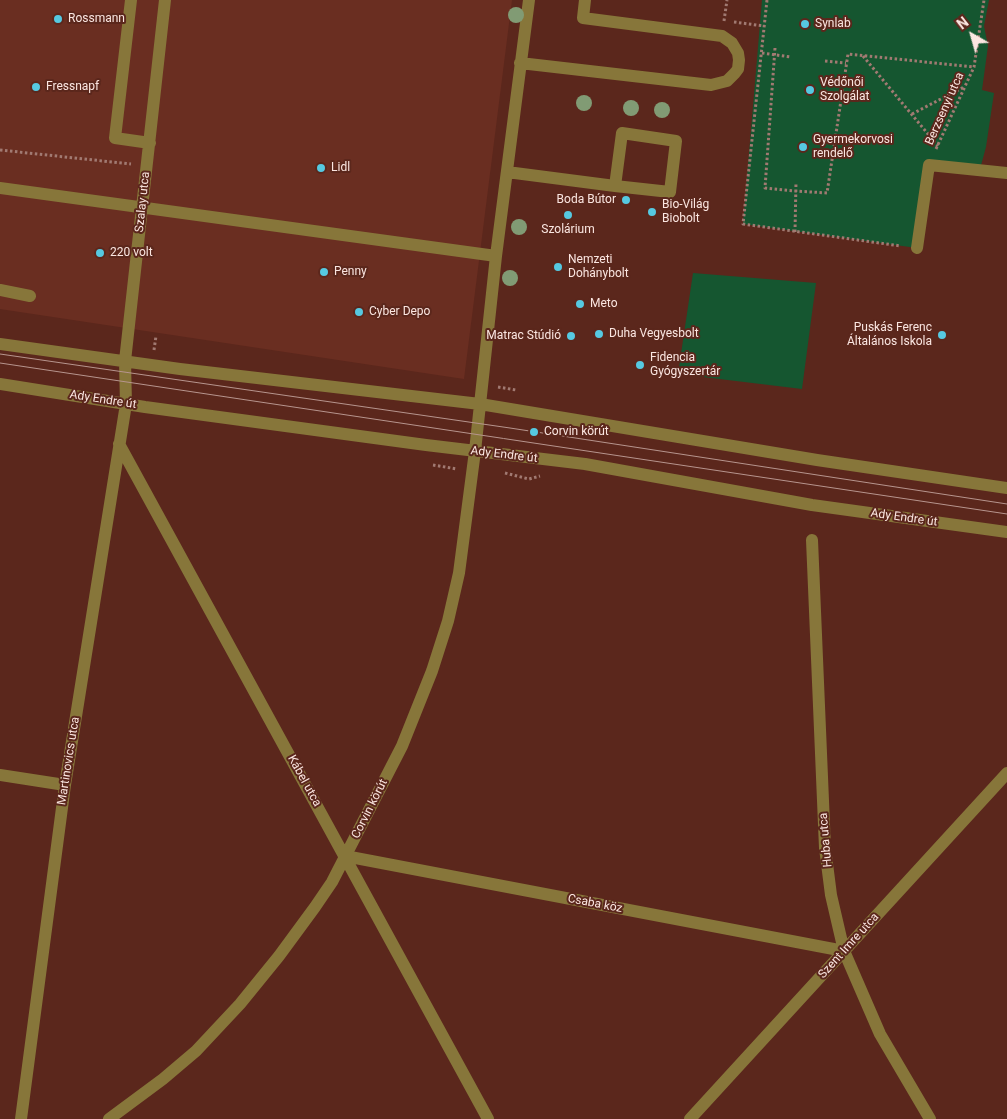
<!DOCTYPE html>
<meta charset="utf-8">
<style>
body{margin:0}
#map{position:relative;width:1007px;height:1119px;overflow:hidden;background:#5b271c;font-family:Roboto,sans-serif}
canvas{display:block}
.north{position:absolute;left:947px;top:10px;width:50px;height:50px;-webkit-text-stroke:4px #5b271c;paint-order:stroke;rotate:322deg;font-size:14px;font-weight:700;line-height:20px;text-align:center;color:#fbe6e1}
.north::after{content:'';display:block;margin:auto;width:18px;height:22px;background:#fbe6e1;clip-path:polygon(50% 0,100% 100%,50% 72%,0 100%)}
</style>
<div id="map">
<canvas width="1007" height="1119"></canvas>
<div class="north">N</div>
</div>
<script>
const ctx = document.querySelector('canvas').getContext('2d');
ctx.lineJoin = 'round';
function paint(path, color) { ctx.fillStyle = color; ctx.fill(path, 'evenodd'); }
const poly = rows => new Path2D(rows.map(r => 'M' + r).join(''));
function trace(path, color, width, dash) { ctx.strokeStyle = color; ctx.lineWidth = width; ctx.lineCap = dash ? 'butt' : 'round'; ctx.setLineDash(dash || []); ctx.stroke(path); }
function drawText(font, color, halo, rows, align = 'center') {
  ctx.font = font + ' Roboto,sans-serif'; ctx.lineWidth = 4; ctx.setLineDash([]); ctx.textBaseline = 'middle'; ctx.strokeStyle = halo; ctx.fillStyle = color; for (const [text, x, y, turn = 0] of rows) {
    ctx.save(); ctx.translate(x, y); ctx.rotate((+turn || 0) * Math.PI / 180); ctx.textAlign = isNaN(turn) ? turn : align; if (halo) ctx.strokeText(text, 0, 0); ctx.fillText(text, 0, 0); ctx.restore();
  }
}
paint(poly([
 [0,0,512,0,464,379,0,309]
]), '#6a2e21');
paint(poly([
 [762,0,989,0,984,26,988,46,982,90,994,93,986,147,980,169,929,165,917,248,743,224],
 [693,273,816,283,802,389,678,374]
]), '#155630');
trace(poly([
 [767,0,743,224,901,246],
 [724,21,727,0],
 [734,22,764,26],
 [775,48,765,188,795,191,827,193,848,54,974,67],
 [762,53,791,57],
 [863,56,938,146],
 [825,61,846,63],
 [912,114,964,87],
 [936,149,974,67,984,0],
 [0,150,131,164],
 [795,232,796,182],
 [154,350,156,336],
 [498,387,516,390],
 [433,465,457,469],
 [505,473,529,479,540,476]
]), '#a17a72', 3, [2.5, 2.5]);
trace(poly([
 [131,0,115,138,150,143],
 [520,63,711,85,727,81,735,73,738,69,739,60,738,53,732,43,722,36,583,18,585,0],
 [507,172,615,186,670,192,676,141,622,133,615,186],
 [0,188,496,256],
 [917,248,929,165,1007,173],
 [0,290,30,296],
 [0,344,180,369,480,404,817,460,1007,488],
 [0,384,145,407,426,445,585,464,812,505,1007,532],
 [119,444,488,1119],
 [812,540,825,848,831,895,844,951,880,1034,930,1119],
 [0,775,65,785],
 [345,856,844,951],
 [21,1119,65,785,126,404,125,361,165,0],
 [109,1119,163,1079,196,1051,240,1004,279,956,315,907,332,882,402,746,432,671,448,621,459,573,475,451,496,256,529,0],
 [690,1119,1007,773]
]), '#87763a', 12);
trace(poly([
 [0,354,510,428,1007,504],
 [0,363,1007,514]
]), '#b7958e', 1);
ctx.fillStyle = '#819b74';
for (const [x, y] of [
 [516,15],
 [584,103],
 [631,108],
 [662,110],
 [519,227],
 [510,278]
]) { ctx.beginPath(); ctx.arc(x, y, 8, 0, 2 * Math.PI); ctx.fill(); }
for (const [x, y, r, color] of [
 [58,19,5,"#56c9e1"],
 [805,24,5,"#56c9e1"],
 [36,87,5,"#56c9e1"],
 [810,90,5,"#56c9e1"],
 [803,147,5,"#56c9e1"],
 [321,168,5,"#56c9e1"],
 [626,200,5,"#56c9e1"],
 [652,212,5,"#56c9e1"],
 [568,215,5,"#56c9e1"],
 [100,253,5,"#56c9e1"],
 [558,267,5,"#56c9e1"],
 [324,272,5,"#56c9e1"],
 [580,304,5,"#56c9e1"],
 [359,312,5,"#56c9e1"],
 [599,334,5,"#56c9e1"],
 [942,335,5,"#56c9e1"],
 [571,336,5,"#56c9e1"],
 [640,365,5,"#56c9e1"],
 [534,432,5,"#56c9e1"]
]) { const dot = new Path2D(); dot.arc(x, y, r, 0, 2 * Math.PI); ctx.fillStyle = color; ctx.fill(dot); trace(dot, '#5b271c', 2); }
drawText('12px', '#fbe6e1', '#5b271c', [
 ["Rossmann",68,19],
 ["Synlab",815,24],
 ["Védőnői",820,83],
 ["Szolgálat",820,97],
 ["Fressnapf",46,87],
 ["Gyermekorvosi",813,140],
 ["rendelő",813,154],
 ["Lidl",331,168],
 ["Boda Bútor",616,200,"right"],
 ["Bio-Világ",662,205],
 ["Biobolt",662,219],
 ["Szolárium",568,230,"center"],
 ["220 volt",110,253],
 ["Nemzeti",568,260],
 ["Dohánybolt",568,274],
 ["Penny",334,272],
 ["Meto",590,304],
 ["Cyber Depo",369,312],
 ["Puskás Ferenc",932,328,"right"],
 ["Általános Iskola",932,342,"right"],
 ["Duha Vegyesbolt",609,334],
 ["Matrac Stúdió",561,336,"right"],
 ["Fidencia",650,358],
 ["Gyógyszertár",650,372],
 ["Corvin körút",544,432]
], 'left');
drawText('12px', '#fbe6e1', '#5b271c', [
 ["Berzsenyi utca",945,109,-66],
 ["Szalay utca",143,202,-84],
 ["Ady Endre út",103,400,9],
 ["Ady Endre út",504,455,7],
 ["Ady Endre út",904,518,8],
 ["Martinovics utca",69,761,-81],
 ["Kábel utca",304,781,61],
 ["Corvin körút",370,809,-63],
 ["Huba utca",826,840,-95],
 ["Csaba köz",595,904,11],
 ["Szent Imre utca",849,946,-48]
]);
</script>
